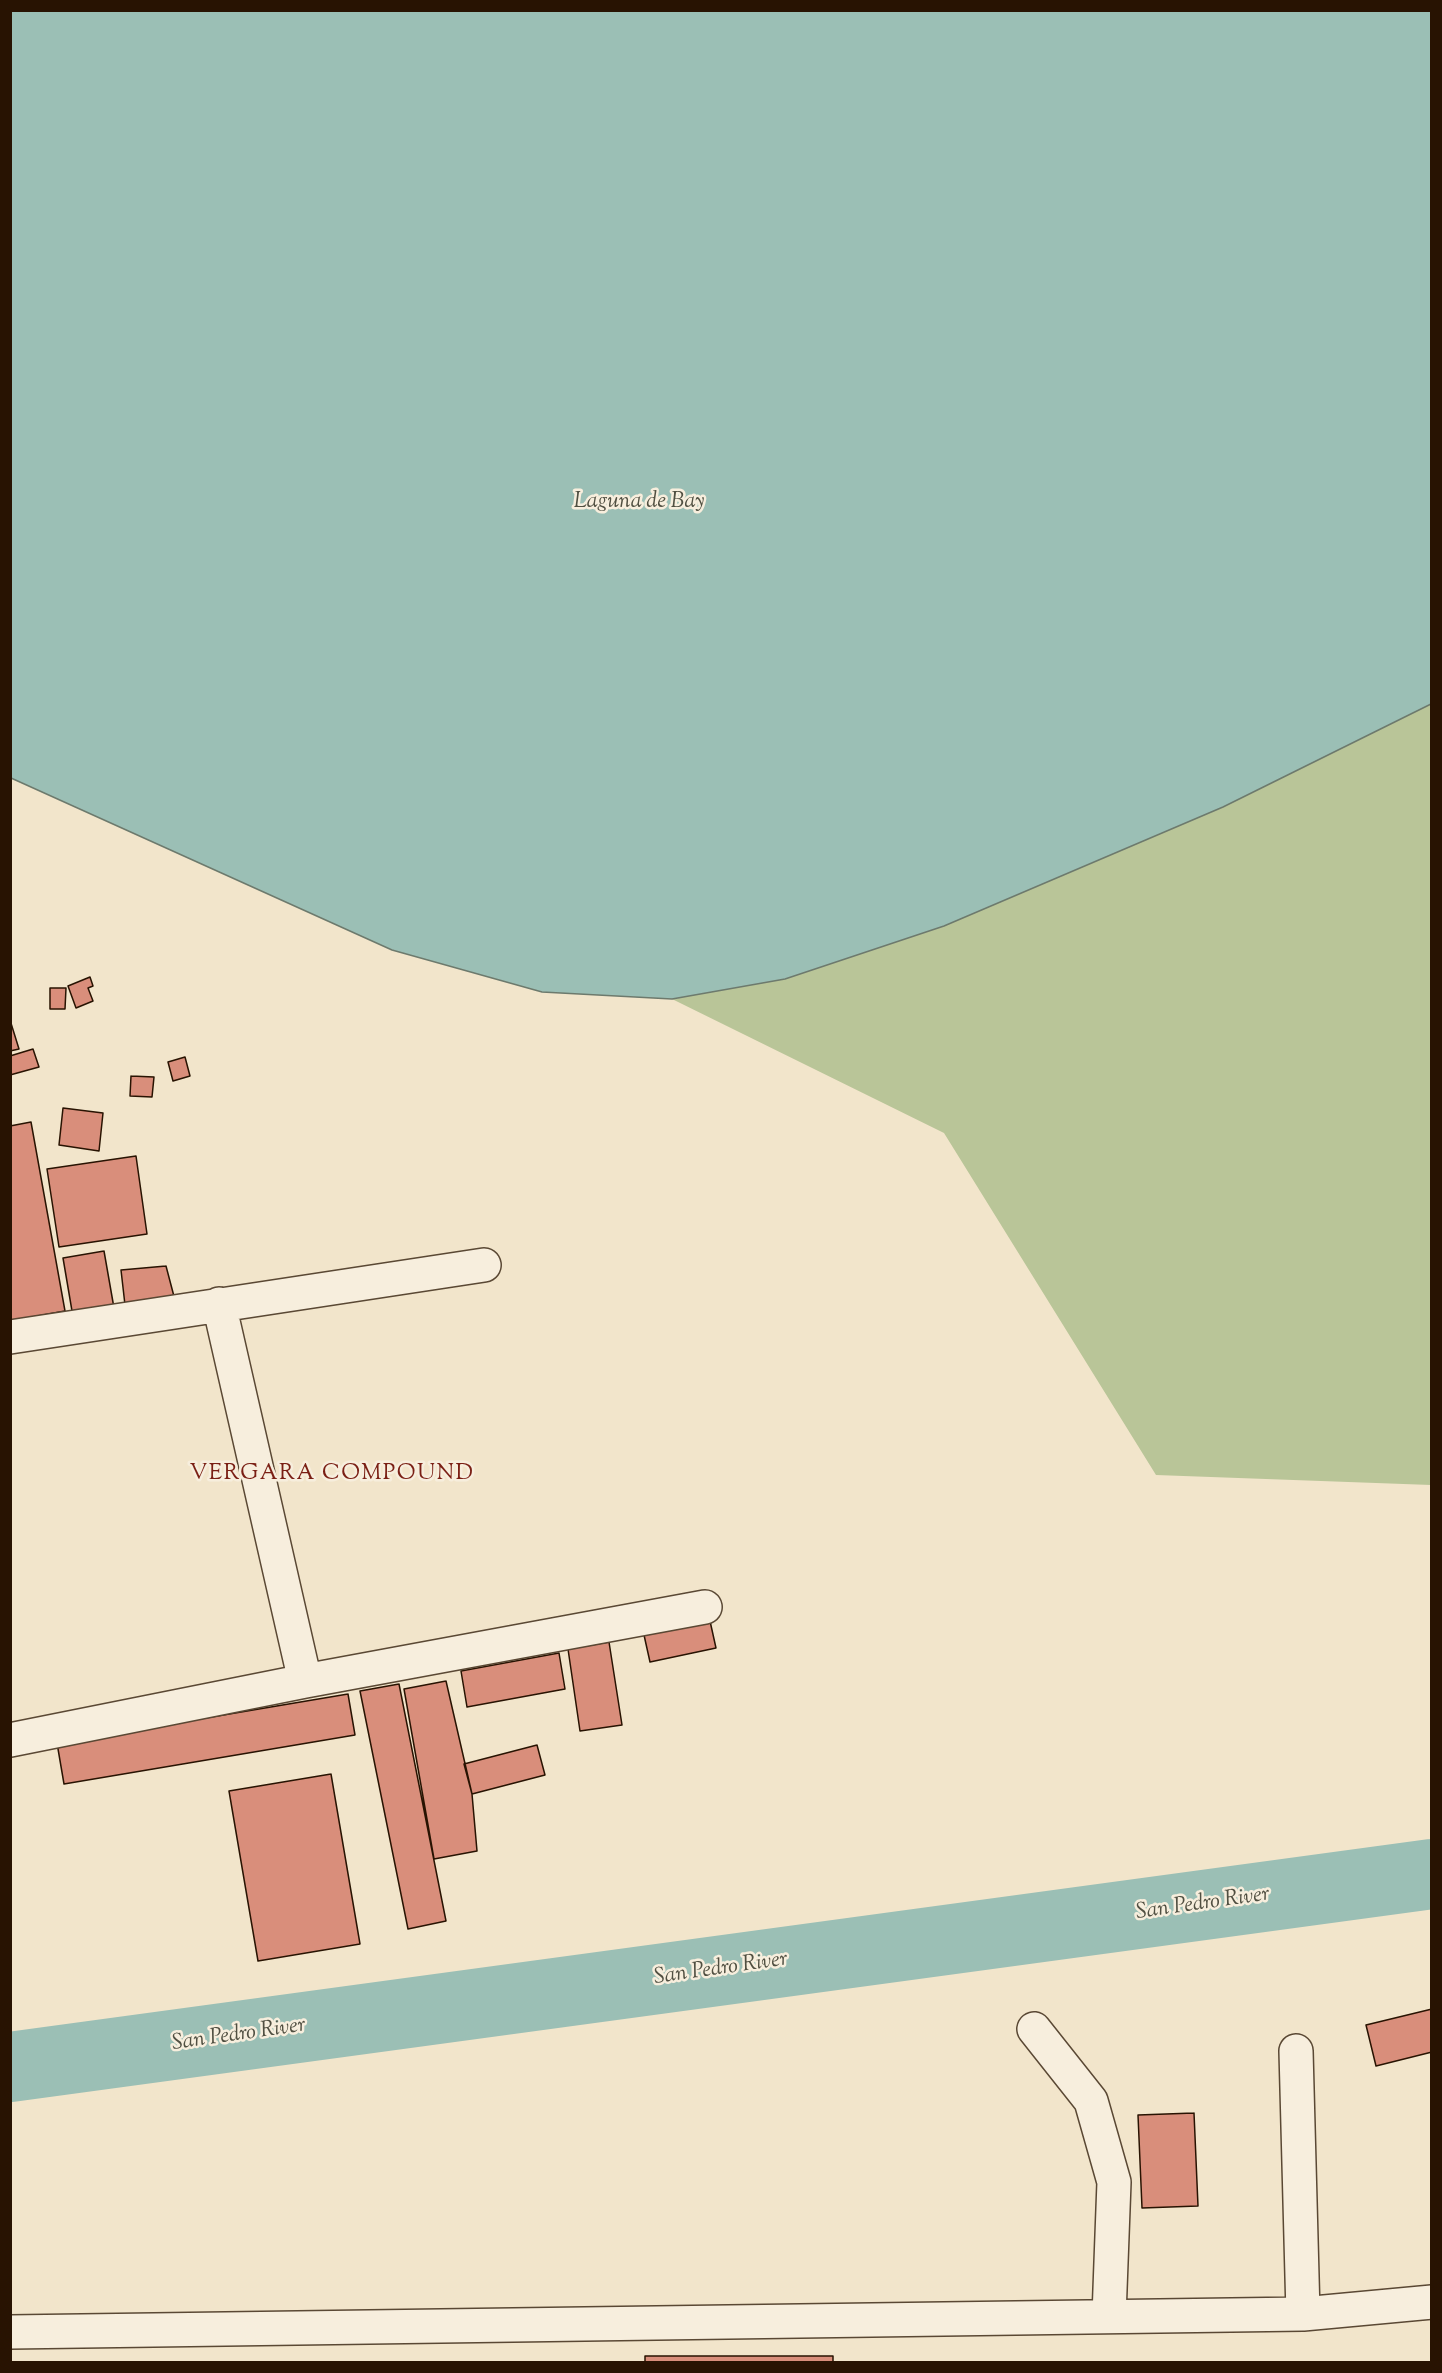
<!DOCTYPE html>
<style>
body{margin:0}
#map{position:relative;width:1442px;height:2373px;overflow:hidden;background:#f2e5cb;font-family:"Sorts Mill Goudy",serif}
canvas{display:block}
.frame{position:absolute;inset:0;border:12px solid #281302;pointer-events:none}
</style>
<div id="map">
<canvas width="1442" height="2373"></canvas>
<div class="frame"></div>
</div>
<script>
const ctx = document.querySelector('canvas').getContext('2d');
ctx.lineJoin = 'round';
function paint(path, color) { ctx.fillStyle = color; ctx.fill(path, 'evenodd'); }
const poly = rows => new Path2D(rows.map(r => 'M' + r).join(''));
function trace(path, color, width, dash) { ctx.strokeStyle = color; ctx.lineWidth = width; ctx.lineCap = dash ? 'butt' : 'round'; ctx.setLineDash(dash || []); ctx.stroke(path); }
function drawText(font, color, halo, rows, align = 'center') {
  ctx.font = font + ' "Sorts Mill Goudy",serif'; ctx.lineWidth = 5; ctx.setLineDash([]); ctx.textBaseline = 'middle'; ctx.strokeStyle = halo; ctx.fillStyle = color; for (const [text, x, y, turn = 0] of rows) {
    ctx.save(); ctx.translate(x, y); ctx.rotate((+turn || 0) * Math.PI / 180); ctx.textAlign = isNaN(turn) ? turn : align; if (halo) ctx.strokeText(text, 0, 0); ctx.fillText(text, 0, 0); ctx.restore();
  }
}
paint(poly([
 [1431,704,1431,1485,1156,1475,944,1133,672,999,785,979,944,926,1223,807]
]), '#b9c598');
const water = poly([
 [11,10,1431,11,1431,704,1223,807,944,926,785,979,672,999,542,992,392,950,11,778,11,10]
]);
paint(water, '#9bbfb5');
trace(water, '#6d7a6d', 1.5);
trace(poly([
 [10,2067,1432,1874]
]), '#9bbfb5', 70);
const building = poly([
 [90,977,93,986,88,988,93,1001,76,1008,68,986,90,977],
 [50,988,66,988,65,1009,50,1009,50,988],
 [10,1020,19,1049,10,1051,10,1020],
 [33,1049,39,1067,10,1075,10,1056,33,1049],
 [185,1057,190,1076,173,1081,168,1062,185,1057],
 [131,1076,154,1077,152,1097,130,1096,131,1076],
 [63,1108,103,1113,99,1151,59,1145,63,1108],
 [31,1122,65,1311,10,1321,10,1126,31,1122],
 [136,1156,147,1234,59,1247,47,1169,136,1156],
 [104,1251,114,1308,72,1311,63,1258,104,1251],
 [166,1266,176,1304,125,1305,121,1270,166,1266],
 [710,1621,716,1648,650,1662,644,1635,710,1621],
 [609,1642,622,1725,580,1731,568,1649,609,1642],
 [559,1653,565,1689,467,1707,461,1671,559,1653],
 [446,1681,472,1794,477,1851,434,1859,404,1689,446,1681],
 [399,1684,446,1921,408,1929,360,1691,399,1684],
 [348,1694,355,1735,64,1784,57,1743,348,1694],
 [537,1745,545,1775,472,1794,464,1764,537,1745],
 [331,1774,360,1944,258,1961,229,1791,331,1774],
 [1432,2009,1432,2052,1376,2066,1366,2025,1432,2009],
 [1194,2113,1198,2206,1142,2208,1138,2115,1194,2113],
 [645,2356,833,2356,833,2362,645,2362,645,2356]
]);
paint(building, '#d98e7b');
trace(building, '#281302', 1.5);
const minor = poly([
 [219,1304,305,1681],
 [10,1337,484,1265],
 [10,1740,305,1681,705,1607],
 [1034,2029,1091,2101,1114,2182,1109,2316],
 [1296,2051,1303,2314],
 [10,2332,1303,2314,1432,2302]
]);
trace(minor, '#5a4834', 36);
trace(minor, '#f7eedd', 33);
drawText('italic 22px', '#504f41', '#f7eedd', [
 ["Laguna de Bay",639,503],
 ["San Pedro River",1203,1905,-8],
 ["San Pedro River",721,1970,-8],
 ["San Pedro River",239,2036,-8]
]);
ctx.letterSpacing = '1.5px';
drawText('22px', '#7a1f14', '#f7eedd', [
 ["VERGARA COMPOUND",332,1475]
]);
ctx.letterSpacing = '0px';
</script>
